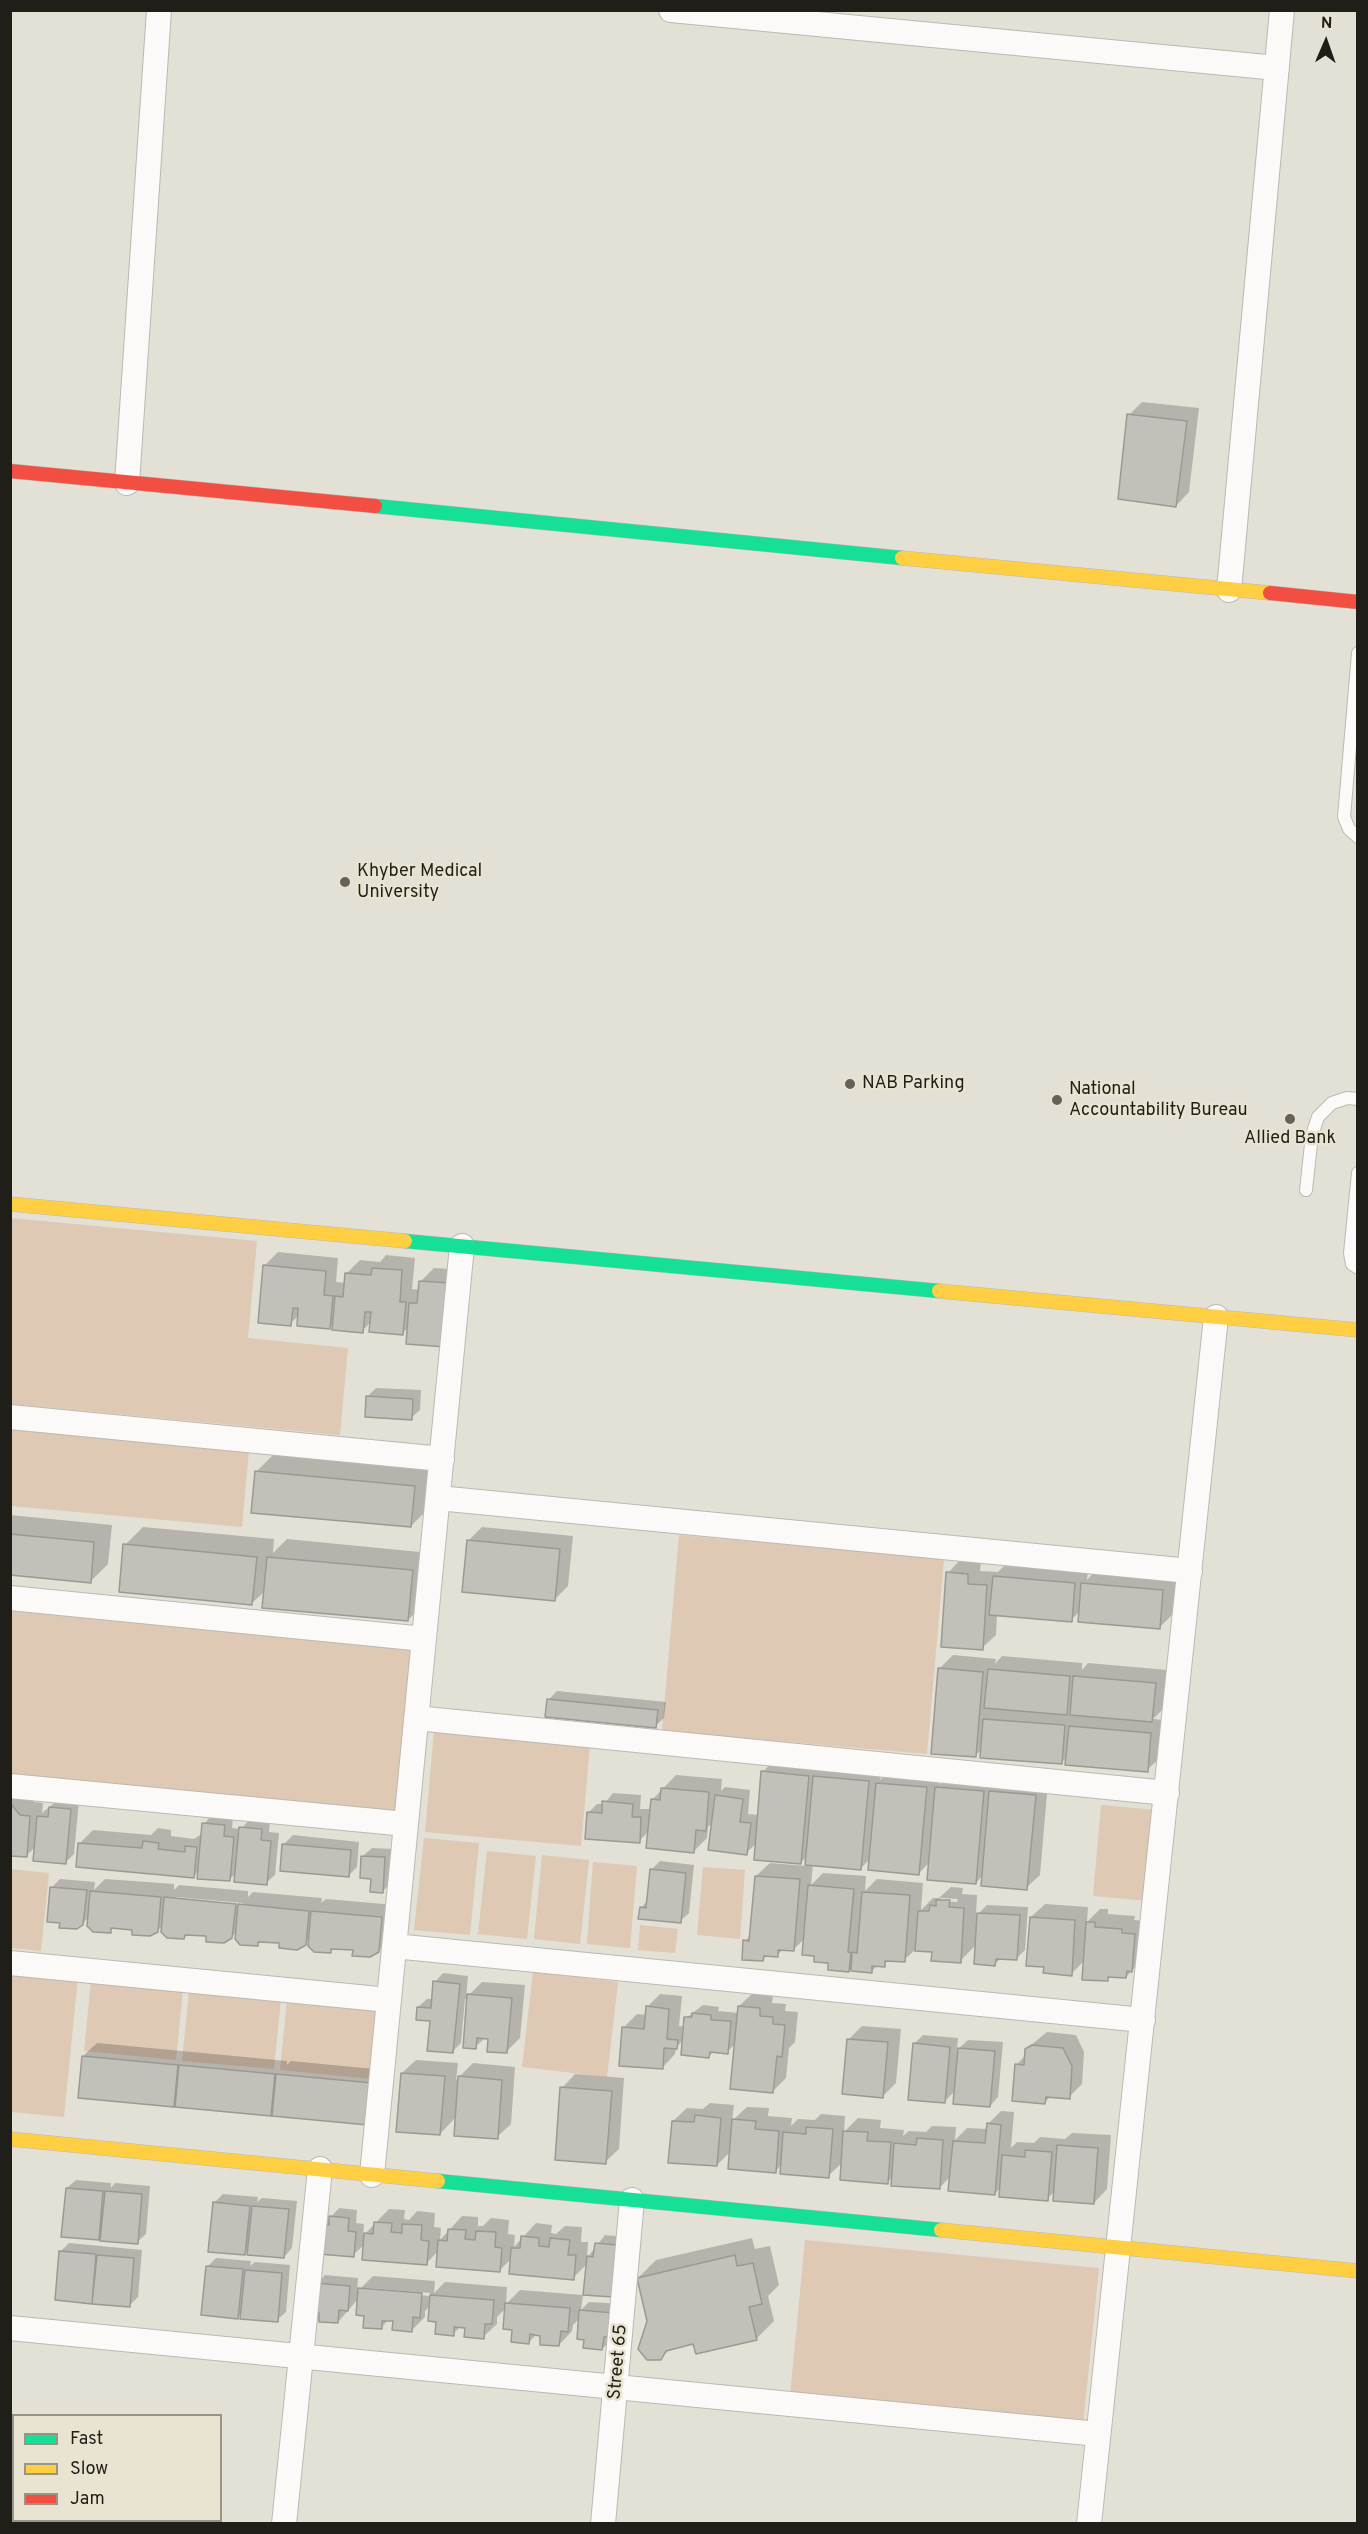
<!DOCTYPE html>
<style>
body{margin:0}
#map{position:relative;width:1368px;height:2534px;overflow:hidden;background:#e3e0d6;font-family:Overpass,sans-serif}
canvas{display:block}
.frame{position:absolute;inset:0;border:12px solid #201e18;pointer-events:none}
.legend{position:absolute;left:12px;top:2414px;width:210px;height:108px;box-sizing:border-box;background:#e8e4d1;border:2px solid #989587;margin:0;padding:8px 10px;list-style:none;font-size:18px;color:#201e18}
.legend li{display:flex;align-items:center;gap:12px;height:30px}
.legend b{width:30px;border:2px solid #989587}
.north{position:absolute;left:1296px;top:12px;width:60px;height:60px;-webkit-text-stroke:4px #e8e4d1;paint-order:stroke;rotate:2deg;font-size:16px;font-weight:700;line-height:24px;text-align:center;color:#201e18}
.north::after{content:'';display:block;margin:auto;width:21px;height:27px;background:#201e18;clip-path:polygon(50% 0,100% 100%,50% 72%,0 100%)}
</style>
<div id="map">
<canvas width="1368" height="2534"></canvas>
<div class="frame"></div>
<ul class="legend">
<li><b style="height:8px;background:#16e098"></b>Fast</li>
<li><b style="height:8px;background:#ffcf43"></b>Slow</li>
<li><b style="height:8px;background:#f24e42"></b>Jam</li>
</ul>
<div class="north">N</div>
</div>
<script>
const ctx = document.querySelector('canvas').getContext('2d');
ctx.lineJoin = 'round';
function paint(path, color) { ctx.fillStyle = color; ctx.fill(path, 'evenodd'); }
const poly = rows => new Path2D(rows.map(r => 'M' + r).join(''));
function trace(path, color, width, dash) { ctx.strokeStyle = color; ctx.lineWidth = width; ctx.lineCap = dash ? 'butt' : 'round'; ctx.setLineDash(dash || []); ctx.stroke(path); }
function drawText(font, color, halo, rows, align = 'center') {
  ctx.font = font + ' Overpass,sans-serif'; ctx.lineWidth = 5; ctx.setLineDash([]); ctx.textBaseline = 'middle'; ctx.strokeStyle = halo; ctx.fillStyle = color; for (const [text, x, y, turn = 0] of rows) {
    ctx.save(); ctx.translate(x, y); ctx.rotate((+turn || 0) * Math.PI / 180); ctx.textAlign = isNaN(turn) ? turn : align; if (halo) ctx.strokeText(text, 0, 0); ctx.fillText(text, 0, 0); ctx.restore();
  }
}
paint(poly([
 [10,1218,257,1241,248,1338,348,1348,340,1435,11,1404],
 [10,1428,249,1450,242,1527,11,1506],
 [679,1535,944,1559,927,1754,662,1731],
 [10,1611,411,1650,395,1813,11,1776],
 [434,1731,590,1745,581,1846,425,1832],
 [1101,1805,1157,1810,1149,1901,1093,1896],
 [424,1838,479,1843,470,1935,414,1930],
 [487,1851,536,1856,527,1939,478,1934],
 [542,1855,589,1860,580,1944,534,1939],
 [593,1862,637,1866,630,1948,587,1944],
 [703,1867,745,1870,740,1939,697,1935],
 [10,1869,49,1873,41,1951,11,1948],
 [640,1925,678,1929,675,1953,638,1950],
 [10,1971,78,1977,64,2117,11,2112],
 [533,1972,618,1982,607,2077,522,2067],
 [91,1981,183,1989,176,2060,84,2051],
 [189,1991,281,1999,274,2069,182,2061],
 [287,2000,379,2009,372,2079,280,2070],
 [805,2240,1099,2268,1083,2425,790,2396]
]), '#dfc8b4');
paint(poly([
 [1142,402,1199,408,1189,492,1176,506,1129,415],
 [278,1252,338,1258,336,1282,346,1283,347,1273,360,1260,380,1262,386,1255,415,1258,412,1289,420,1290,421,1281,434,1268,463,1270,402,1334,372,1321,362,1331,334,1323,329,1328,299,1315,290,1324,264,1266],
 [376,1388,421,1390,420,1410,411,1418,368,1396],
 [274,1454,432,1468,429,1508,411,1526,256,1472],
 [10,1515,112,1525,108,1564,90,1582,10,1574],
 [143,1527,274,1539,273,1553,287,1539,430,1553,426,1602,408,1620,266,1590,251,1604,125,1545],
 [482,1527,573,1536,568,1586,555,1599,468,1541],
 [961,1559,981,1561,980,1571,998,1572,1007,1563,1088,1570,1087,1580,1096,1570,1176,1577,1173,1614,1160,1627,1080,1611,1071,1620,997,1614,996,1635,982,1648,948,1573],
 [953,1655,996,1659,995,1664,1002,1656,1082,1663,1082,1670,1088,1663,1168,1670,1165,1707,1153,1719,1164,1720,1161,1757,1147,1770,1068,1756,1061,1763,982,1749,975,1756,939,1669],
 [557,1691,666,1702,664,1718,655,1726,548,1700],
 [776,1758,882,1768,880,1780,890,1770,940,1775,939,1785,950,1774,1048,1782,1040,1875,1026,1888,983,1875,976,1883,930,1862,919,1873,870,1859,861,1868,813,1864,811,1885,823,1873,866,1876,865,1891,877,1879,923,1883,921,1910,933,1898,939,1898,951,1887,963,1888,962,1894,977,1895,976,1916,987,1905,1028,1907,1025,1950,1016,1959,1001,1958,995,1964,976,1945,960,1961,933,1951,915,1950,904,1960,890,1959,884,1965,878,1965,871,1972,829,1968,830,1962,816,1955,805,1938,793,1950,784,1949,777,1955,768,1955,762,1960,745,1941,751,1934,756,1876,770,1863,807,1866,808,1856,800,1863,757,1843,746,1853,713,1822,708,1827,707,1838,694,1851,649,1831,639,1841,588,1813,597,1804,604,1804,613,1793,641,1795,640,1809,651,1809,652,1800,676,1775,722,1779,721,1791,725,1787,750,1790,748,1814,759,1815,763,1772],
 [941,1898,958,1899,957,1902,938,1901],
 [10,1789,24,1790,34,1802,43,1803,42,1813,59,1799,79,1801,74,1854,65,1863,36,1846,26,1856,10,1854],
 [212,1815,233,1817,232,1828,241,1829,250,1819,270,1821,269,1832,279,1833,275,1875,266,1883,237,1872,229,1880,199,1870,194,1876,80,1843,93,1830,151,1835,158,1828,171,1830,171,1836,194,1839,203,1833,204,1824],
 [293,1835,359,1842,357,1867,348,1876,284,1844],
 [372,1848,393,1849,391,1883,382,1892,363,1856],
 [660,1861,694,1865,689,1913,680,1921,641,1908,648,1900,651,1870],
 [60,1879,95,1882,94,1890,105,1879,174,1884,174,1890,179,1885,248,1891,248,1897,253,1892,322,1898,321,1903,326,1899,395,1905,392,1937,378,1951,334,1948,330,1952,310,1938,305,1944,262,1940,257,1945,237,1931,232,1937,188,1933,184,1938,164,1924,158,1930,114,1927,110,1931,90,1916,82,1924,52,1887],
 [176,1897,243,1903,243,1906,176,1900],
 [1045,1904,1088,1907,1087,1922,1100,1909,1108,1909,1108,1914,1135,1916,1134,1920,1147,1921,1139,1963,1126,1977,1111,1976,1107,1980,1084,1961,1071,1974,1045,1966,1031,1917],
 [443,1973,468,1976,466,1998,482,1982,525,1985,520,2038,507,2051,489,2038,485,2038,475,2047,468,1999,465,1999,461,2043,453,2051,431,2020,418,2007,427,1999,433,1999,435,1982],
 [753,1993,773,1995,772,2003,786,2004,785,2011,798,2012,795,2042,789,2048,786,2078,773,2091,736,2043,727,2052,714,2051,709,2056,683,2040,676,2048,675,2054,662,2068,624,2027,637,2014,646,2015,647,2007,660,1994,682,1996,679,2026,685,2027,686,2018,703,2005,719,2007,718,2011,739,2013,739,2006],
 [862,2026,901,2029,896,2083,883,2096,849,2039],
 [1047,2032,1076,2035,1084,2052,1082,2084,1069,2097,1051,2096,1045,2102,1016,2065,1026,2055,1026,2049],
 [923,2035,958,2038,957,2050,968,2040,1003,2042,998,2097,990,2106,955,2091,945,2101,914,2044],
 [97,2043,287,2061,287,2065,291,2061,384,2070,381,2110,274,2111,270,2115,80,2097,83,2056],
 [416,2060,458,2063,456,2080,473,2063,515,2067,511,2124,497,2137,456,2117,440,2134,402,2073],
 [575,2074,624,2078,619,2149,605,2162,562,2088],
 [710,2103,734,2105,732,2121,747,2107,769,2108,768,2116,792,2118,791,2126,798,2119,815,2120,821,2114,845,2116,844,2132,858,2118,881,2120,880,2128,904,2130,903,2136,909,2131,926,2132,932,2126,956,2127,955,2140,967,2128,988,2129,988,2124,1001,2111,1014,2112,1011,2148,1017,2142,1034,2143,1040,2137,1065,2139,1072,2133,1111,2135,1107,2189,1094,2203,1055,2191,1047,2199,1001,2187,995,2194,951,2176,939,2188,893,2177,887,2182,843,2162,828,2176,782,2164,776,2171,731,2151,717,2165,673,2121,687,2108,703,2109],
 [76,2180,111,2183,111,2188,115,2183,150,2186,146,2234,137,2242,103,2234,98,2239,67,2188],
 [223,2194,258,2197,257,2202,262,2198,297,2201,292,2248,284,2257,249,2249,245,2253,214,2203],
 [339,2208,357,2210,356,2223,364,2224,363,2236,389,2209,405,2210,404,2219,409,2220,417,2211,435,2213,434,2227,441,2228,440,2240,462,2216,478,2217,478,2226,483,2226,491,2218,509,2220,508,2234,515,2235,514,2247,536,2223,552,2225,551,2233,556,2234,565,2226,582,2227,581,2242,588,2242,587,2258,605,2235,625,2237,621,2287,587,2264,573,2278,512,2258,500,2270,438,2251,426,2264,365,2244,353,2255,323,2226],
 [752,2238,755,2249,770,2246,779,2285,768,2296,774,2321,756,2339,694,2342,671,2348,660,2359,638,2278,656,2260],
 [69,2243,142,2250,138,2297,129,2306,56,2299,60,2252],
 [216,2258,251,2261,250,2266,255,2262,290,2265,286,2312,277,2320,243,2312,238,2317,207,2267],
 [325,2275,358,2278,357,2292,373,2276,435,2281,434,2293,445,2282,507,2287,506,2304,520,2290,583,2295,581,2310,589,2302,622,2304,611,2340,602,2349,585,2338,580,2318,573,2325,572,2331,559,2345,537,2334,529,2342,514,2328,506,2308,497,2317,497,2324,483,2337,461,2326,453,2334,438,2321,430,2306,425,2311,425,2317,411,2331,395,2320,389,2319,381,2328,366,2314,359,2298,338,2322,317,2284],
 [369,2288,430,2293,430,2296,369,2291],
 [10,2517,14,2517,14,2520,68,2524,10,2524]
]), '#0003');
const building = poly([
 [1127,414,1187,421,1176,507,1118,499,1127,414],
 [263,1265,326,1271,324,1295,333,1296,330,1329,297,1326,298,1308,293,1308,291,1326,258,1323,263,1265],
 [372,1268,402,1270,400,1302,406,1302,403,1335,369,1332,371,1312,365,1312,363,1333,332,1330,335,1296,343,1297,345,1273,371,1275,372,1268],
 [419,1281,450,1283,445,1347,406,1344,409,1303,417,1303,419,1281],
 [366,1396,413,1399,412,1420,365,1417,366,1396],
 [255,1471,415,1486,411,1527,251,1513,255,1471],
 [10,1534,94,1542,91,1583,10,1575,10,1534],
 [467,1540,560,1549,555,1601,462,1592,467,1540],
 [123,1544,257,1557,252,1605,119,1592,123,1544],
 [267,1557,413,1570,408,1621,262,1608,267,1557],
 [946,1572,968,1574,968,1584,987,1585,983,1650,941,1647,946,1572],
 [993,1576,1075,1583,1072,1622,989,1615,993,1576],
 [1081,1583,1163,1590,1160,1629,1078,1622,1081,1583],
 [938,1668,983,1672,976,1757,931,1754,938,1668],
 [988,1669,1070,1676,1067,1715,984,1708,988,1669],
 [1073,1676,1156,1683,1152,1722,1070,1715,1073,1676],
 [547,1699,658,1710,656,1728,545,1717,547,1699],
 [983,1719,1065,1725,1062,1764,980,1758,983,1719],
 [1069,1726,1151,1733,1148,1772,1065,1765,1069,1726],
 [761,1771,809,1776,801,1864,754,1860,761,1771],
 [813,1776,869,1781,861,1870,805,1865,813,1776],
 [876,1783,927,1787,919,1875,868,1870,876,1783],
 [935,1787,984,1791,976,1884,927,1880,935,1787],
 [661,1788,709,1792,706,1831,696,1830,694,1853,646,1848,651,1799,660,1800,661,1788],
 [989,1791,1036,1795,1027,1890,981,1886,989,1791],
 [715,1795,743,1799,740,1822,751,1823,747,1855,708,1850,715,1795],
 [602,1801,633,1804,632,1817,641,1817,640,1843,585,1839,587,1812,602,1813,602,1801],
 [10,1803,20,1815,30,1816,27,1857,10,1856,10,1803],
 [49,1807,71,1809,66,1864,33,1861,37,1816,48,1817,49,1807],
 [202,1823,225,1825,224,1836,234,1837,230,1881,197,1879,202,1823],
 [239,1827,262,1829,261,1840,271,1841,267,1885,234,1882,239,1827],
 [143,1841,159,1843,158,1849,185,1852,185,1846,197,1847,194,1878,76,1867,78,1843,142,1848,143,1841],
 [282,1844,351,1850,349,1877,280,1871,282,1844],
 [361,1856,385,1857,383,1893,370,1892,371,1879,360,1878,361,1856],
 [650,1869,686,1873,681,1923,638,1919,640,1907,646,1908,650,1869],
 [755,1876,800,1879,794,1951,778,1950,778,1957,764,1956,763,1961,742,1960,743,1940,749,1941,755,1876],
 [808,1885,854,1889,848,1952,851,1953,849,1972,828,1970,828,1963,814,1962,814,1956,802,1955,808,1885],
 [50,1887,87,1890,83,1925,77,1929,59,1928,60,1923,47,1922,50,1887],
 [90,1891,161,1897,158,1932,150,1936,132,1935,132,1930,111,1928,111,1933,93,1932,87,1926,90,1891],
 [862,1892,910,1895,905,1962,885,1961,885,1967,872,1966,872,1973,851,1971,852,1952,857,1953,862,1892],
 [164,1897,236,1904,232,1938,224,1943,206,1942,206,1936,185,1935,184,1939,167,1938,161,1932,164,1897],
 [936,1900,950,1900,949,1907,964,1908,961,1963,931,1961,932,1952,915,1951,918,1911,929,1911,930,1905,936,1906,936,1900],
 [238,1904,309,1911,306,1945,297,1950,279,1948,279,1943,258,1942,258,1946,240,1945,235,1939,238,1904],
 [311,1911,382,1917,379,1952,370,1957,352,1956,353,1950,331,1949,331,1953,314,1952,308,1946,311,1911],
 [977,1913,1020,1915,1017,1960,996,1959,995,1966,974,1964,977,1913],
 [1030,1917,1075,1920,1072,1976,1043,1973,1044,1967,1026,1966,1030,1917],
 [1086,1922,1095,1922,1095,1927,1122,1929,1122,1933,1135,1934,1132,1972,1127,1971,1126,1978,1108,1977,1108,1981,1082,1980,1086,1922],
 [433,1981,460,1984,453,2053,427,2051,430,2021,416,2020,417,2007,431,2008,433,1981],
 [467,1994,512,1998,507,2053,487,2052,488,2039,477,2038,476,2049,463,2048,467,1994],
 [646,2006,669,2009,667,2039,678,2040,677,2049,664,2048,663,2069,619,2066,622,2027,644,2029,646,2006],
 [738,2006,760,2008,760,2016,773,2017,773,2024,785,2025,782,2057,777,2056,773,2093,730,2089,738,2006],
 [692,2013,711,2015,711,2020,731,2021,728,2054,710,2052,709,2058,681,2055,684,2017,692,2017,692,2013],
 [847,2039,888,2042,883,2098,842,2094,847,2039],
 [913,2043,950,2047,945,2103,908,2100,913,2043],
 [1032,2045,1063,2048,1072,2066,1070,2099,1046,2097,1045,2104,1012,2101,1015,2064,1024,2065,1025,2049,1032,2045],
 [958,2048,995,2051,990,2107,953,2104,958,2048],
 [82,2056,178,2065,174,2107,78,2098,82,2056],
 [179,2065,275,2074,271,2116,175,2107,179,2065],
 [401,2073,445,2076,440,2135,396,2132,401,2073],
 [276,2074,372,2083,368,2125,272,2116,276,2074],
 [458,2076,502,2080,498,2139,454,2136,458,2076],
 [560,2087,612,2091,606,2164,555,2160,560,2087],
 [695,2115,721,2118,717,2166,668,2163,672,2121,694,2122,695,2115],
 [732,2119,756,2121,755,2129,779,2131,776,2173,728,2169,732,2119],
 [987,2123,1001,2125,995,2195,948,2191,953,2141,985,2143,987,2123],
 [806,2127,833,2129,829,2178,780,2174,783,2132,806,2134,806,2127],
 [843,2131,868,2132,867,2141,891,2142,888,2184,840,2180,843,2131],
 [917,2138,943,2140,940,2189,891,2186,894,2143,916,2145,917,2138],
 [1057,2145,1098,2148,1094,2204,1053,2201,1057,2145],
 [1025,2150,1052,2152,1048,2201,999,2197,1002,2155,1025,2157,1025,2150],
 [66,2188,103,2191,99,2240,61,2237,66,2188],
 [105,2191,142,2194,138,2244,100,2241,105,2191],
 [213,2202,250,2206,245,2255,208,2252,213,2202],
 [252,2206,289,2209,284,2258,247,2255,252,2206],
 [329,2216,349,2218,348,2231,356,2232,354,2257,319,2254,322,2225,329,2225,329,2216],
 [374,2222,392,2223,391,2232,402,2233,402,2224,422,2225,421,2240,429,2241,427,2265,362,2260,364,2233,373,2234,374,2222],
 [448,2229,466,2230,465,2239,475,2240,476,2231,496,2232,495,2247,502,2248,500,2272,436,2267,438,2240,447,2241,448,2229],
 [521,2236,539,2238,539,2246,549,2247,550,2238,570,2240,568,2255,576,2255,574,2280,509,2274,511,2248,520,2248,521,2236],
 [595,2243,617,2245,613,2297,583,2295,587,2256,593,2257,595,2243],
 [59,2251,96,2254,92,2304,55,2300,59,2251],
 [97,2255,134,2258,130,2307,92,2304,97,2255],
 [735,2255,737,2266,753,2263,762,2304,749,2307,757,2340,696,2354,693,2344,666,2351,661,2360,647,2360,638,2349,647,2321,637,2278,735,2255],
 [206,2266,243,2269,238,2319,201,2315,206,2266],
 [245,2270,282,2273,278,2322,240,2319,245,2270],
 [315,2283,350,2286,348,2311,339,2310,338,2323,319,2322,319,2313,313,2312,315,2283],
 [358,2288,422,2293,420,2318,413,2317,412,2332,392,2330,393,2321,382,2321,382,2329,363,2328,364,2316,356,2315,358,2288],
 [430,2295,494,2300,492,2324,485,2324,484,2339,464,2337,465,2328,454,2327,454,2336,435,2334,436,2322,428,2321,430,2295],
 [505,2303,570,2308,568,2332,561,2331,559,2346,540,2345,540,2336,530,2334,529,2344,511,2342,512,2330,503,2329,505,2303],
 [579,2310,614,2313,612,2337,604,2337,602,2350,583,2348,584,2340,577,2339,579,2310]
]);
paint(building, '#c1c1b9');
trace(building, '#9a9992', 1.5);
const lane = poly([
 [1358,653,1344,817,1349,829,1358,837],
 [1358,1173,1350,1253,1352,1264,1358,1268],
 [1306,1190,1312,1135,1318,1117,1332,1103,1347,1098,1358,1099]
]);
const street = poly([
 [671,10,1277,68],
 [127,483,159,10],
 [1229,590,1282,10],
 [10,1417,442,1459],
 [438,1498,1190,1571],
 [10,1598,424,1639],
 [416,1718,1167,1793],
 [10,1786,406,1824],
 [394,1946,1143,2020],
 [10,1963,389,2000],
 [372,2175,462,1246],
 [10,2328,1098,2434],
 [10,2507,14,2508],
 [152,2520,184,2524],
 [284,2524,320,2169],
 [603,2524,632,2200],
 [1089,2524,1216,1317]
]);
const fast = poly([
 [375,506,902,558],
 [405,1241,939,1291],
 [438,2181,941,2230]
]);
const slow = poly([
 [902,558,1270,593],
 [10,1204,405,1241],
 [939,1291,1358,1330],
 [10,2139,438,2181],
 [941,2230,1358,2271]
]);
const jam = poly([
 [10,471,375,506],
 [1270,593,1358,602]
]);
trace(lane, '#bbb9b1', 14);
trace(street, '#bbb9b1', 26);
trace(fast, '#bbb9b1', 15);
trace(slow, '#bbb9b1', 15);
trace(jam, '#bbb9b1', 15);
trace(lane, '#fbfaf9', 12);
trace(street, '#fbfaf9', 24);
trace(fast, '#16e098', 14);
trace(slow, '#ffcf43', 14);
trace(jam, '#f24e42', 14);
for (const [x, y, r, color] of [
 [345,882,6,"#64625a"],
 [850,1084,6,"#64625a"],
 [1057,1100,6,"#64625a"],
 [1290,1119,6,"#64625a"]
]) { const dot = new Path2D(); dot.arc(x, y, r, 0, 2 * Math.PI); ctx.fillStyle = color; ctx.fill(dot); trace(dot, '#e8e4d1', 2); }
drawText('18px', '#201e18', '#e8e4d1', [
 ["Khyber Medical",357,872],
 ["University",357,893],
 ["NAB Parking",862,1084],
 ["National",1069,1090],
 ["Accountability Bureau",1069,1111],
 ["Allied Bank",1290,1139,"center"]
], 'left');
drawText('18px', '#201e18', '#e8e4d1', [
 ["Street 65",619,2362,-85]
]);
</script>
